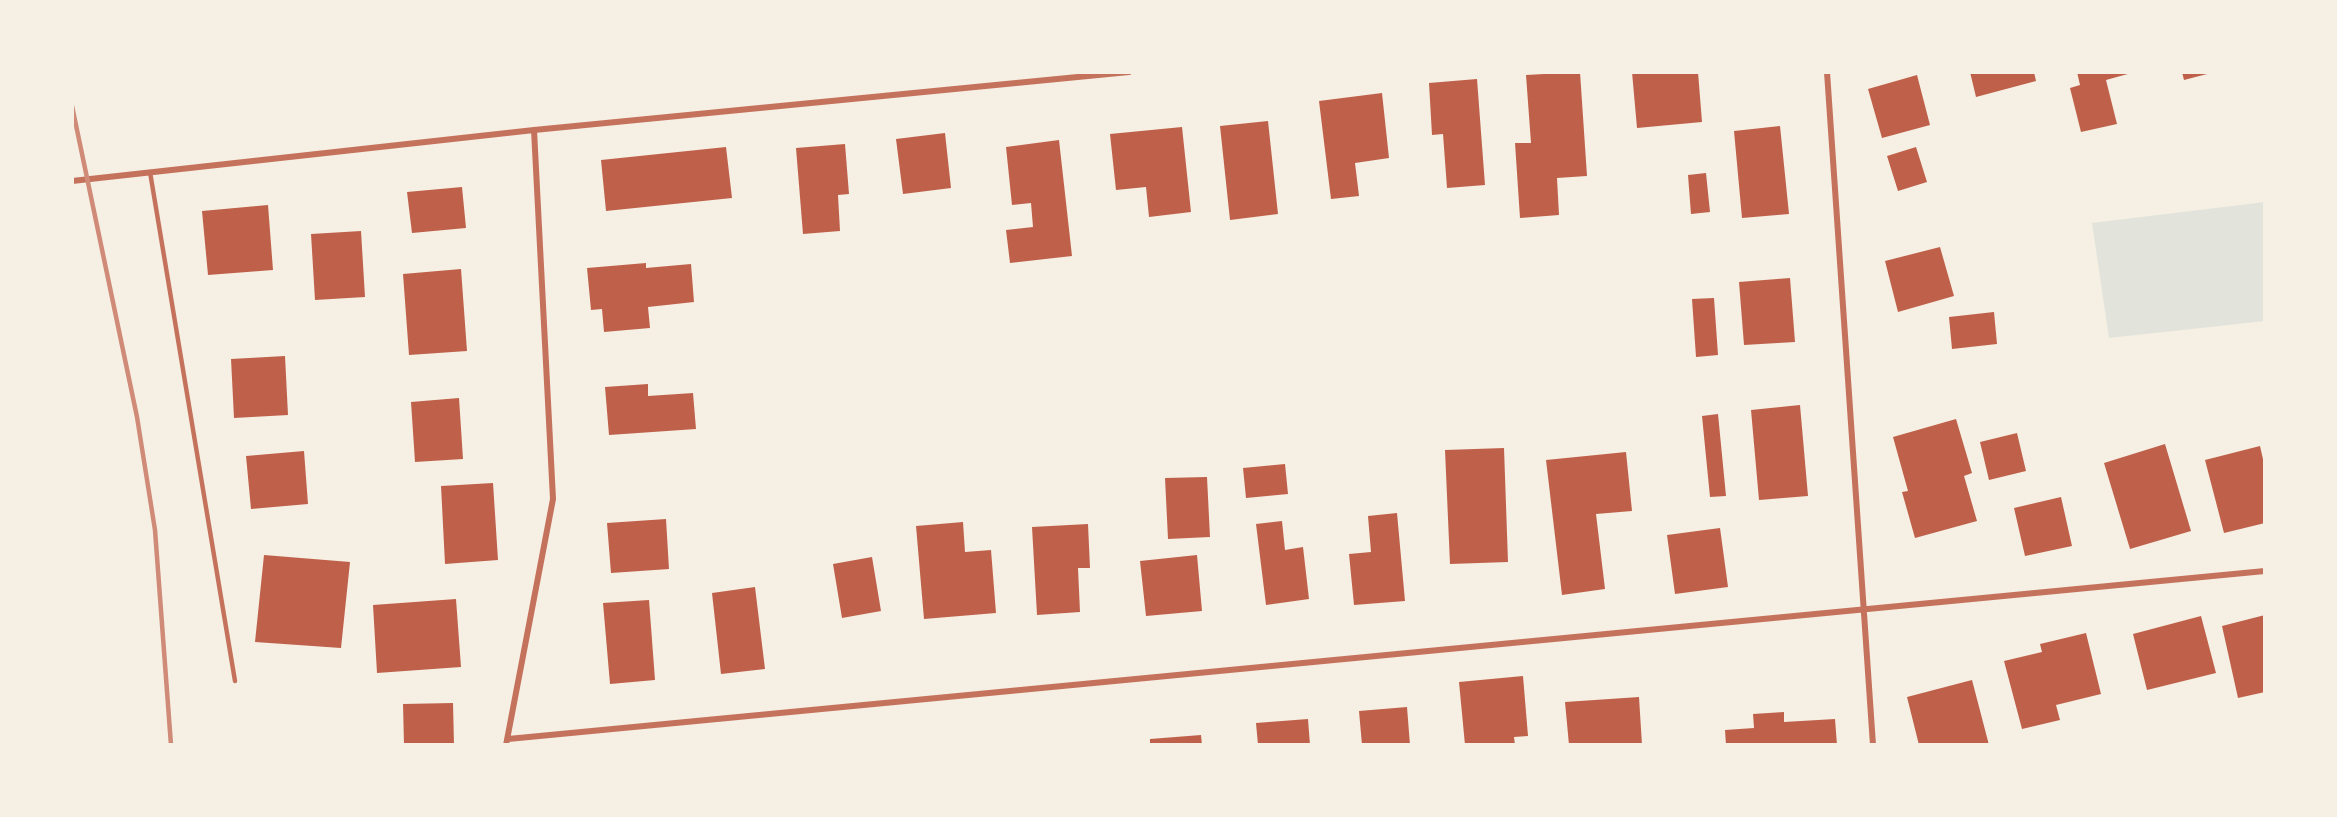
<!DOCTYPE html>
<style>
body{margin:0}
#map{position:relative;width:2337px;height:817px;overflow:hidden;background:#f6efe4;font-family:"Sofia Sans Condensed",sans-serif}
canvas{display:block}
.frame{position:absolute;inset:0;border:74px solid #f6efe4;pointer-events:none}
</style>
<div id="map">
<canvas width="2337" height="817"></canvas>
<div class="frame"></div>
</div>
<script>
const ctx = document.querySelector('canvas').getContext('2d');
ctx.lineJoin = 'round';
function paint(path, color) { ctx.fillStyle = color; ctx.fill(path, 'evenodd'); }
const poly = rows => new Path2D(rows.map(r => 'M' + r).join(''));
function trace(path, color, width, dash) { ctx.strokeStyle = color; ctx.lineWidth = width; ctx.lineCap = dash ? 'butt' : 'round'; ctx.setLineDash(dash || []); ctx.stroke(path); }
paint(poly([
 [2265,202,2265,321,2109,338,2092,223]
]), '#e2e4dc');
paint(poly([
 [1580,72,1587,176,1557,178,1559,215,1520,218,1515,143,1531,143,1526,75],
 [1632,72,1698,72,1702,122,1637,128],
 [1970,72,2034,72,2036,81,1976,97],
 [2077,72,2135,72,2106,80,2117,124,2081,132,2070,88,2080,85],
 [2182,72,2211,72,2211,73,2184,80],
 [1917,75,1930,125,1882,138,1868,89],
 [1477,79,1485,185,1447,188,1443,134,1432,135,1429,83],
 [1382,93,1389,158,1355,163,1359,196,1331,199,1319,101],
 [1268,121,1278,214,1230,220,1220,126],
 [1780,126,1789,214,1742,218,1734,131],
 [1182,127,1191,212,1149,217,1146,187,1116,190,1110,134],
 [945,133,951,188,903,194,896,139],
 [1059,140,1072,256,1010,263,1006,230,1033,227,1031,203,1012,205,1006,147],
 [845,144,849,194,838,195,840,231,803,234,796,148],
 [726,147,732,198,606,211,601,160],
 [1916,147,1927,182,1898,191,1887,156],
 [1706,173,1710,212,1691,214,1688,175],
 [462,187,466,228,412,233,407,192],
 [268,205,273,270,208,275,202,211],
 [361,231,365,297,315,300,311,234],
 [1940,247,1954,296,1898,312,1885,261],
 [646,263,646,268,691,264,694,302,648,307,650,328,604,332,602,309,591,310,587,268],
 [461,269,467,351,409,355,403,274],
 [1790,278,1795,342,1744,345,1739,282],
 [1714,298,1718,355,1696,357,1692,299],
 [1994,312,1997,344,1952,349,1949,317],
 [285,356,288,415,234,418,231,359],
 [648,384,648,396,693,393,696,429,609,435,605,387],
 [459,398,463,459,415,462,411,402],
 [1800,405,1808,496,1759,500,1751,410],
 [1718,414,1726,496,1710,497,1702,416],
 [1956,419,1972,473,1964,476,1977,521,1915,538,1902,492,1908,491,1893,437],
 [2017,433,2026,471,1989,480,1980,442],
 [2165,444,2191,531,2130,549,2104,463],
 [2260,446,2265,468,2265,523,2224,533,2205,460],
 [1504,448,1508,562,1450,564,1445,450],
 [304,451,308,504,251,509,246,456],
 [1626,452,1632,511,1596,514,1605,589,1562,595,1546,460],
 [1285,464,1288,494,1246,498,1243,468],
 [1207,477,1210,537,1168,539,1165,478],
 [493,483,498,560,445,564,441,486],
 [2061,497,2072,546,2025,556,2014,508],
 [1397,513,1405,601,1354,605,1349,554,1371,552,1368,516],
 [666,519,669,569,611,573,607,523],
 [1282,521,1285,550,1303,547,1309,599,1266,605,1256,524],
 [963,522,965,552,991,550,996,613,924,619,916,526],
 [1088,524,1090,568,1078,568,1080,612,1037,615,1032,527],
 [1720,528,1728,587,1675,594,1667,535],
 [264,555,350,562,341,648,255,642],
 [1197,555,1202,611,1146,616,1140,561],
 [872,557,881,611,842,618,833,564],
 [755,587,765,669,721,674,712,593],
 [456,599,461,667,377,673,373,605],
 [649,600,655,680,610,684,603,603],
 [2265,615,2265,692,2238,698,2222,626],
 [2201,616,2216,673,2147,690,2133,634],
 [2086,633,2101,694,2056,705,2060,720,2022,729,2004,661,2042,652,2040,644],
 [1523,676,1528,736,1514,737,1515,745,1465,745,1459,682],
 [1972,680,1989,745,1919,745,1907,697],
 [1639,697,1642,745,1569,745,1565,702],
 [453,703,454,745,404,745,403,704],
 [1407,707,1410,745,1362,745,1359,711],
 [1784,712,1784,722,1835,719,1837,745,1726,745,1725,730,1754,728,1753,714],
 [1308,719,1310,745,1258,745,1256,723],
 [1201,735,1202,745,1150,745,1150,739]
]), '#bf614a');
trace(poly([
 [150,172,235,681]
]), '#c5725c', 4.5);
trace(poly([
 [1827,72,1873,745],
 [72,181,534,130,1129,72],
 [508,739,2265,571],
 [506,745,553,499,534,130]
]), '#c5725c', 6);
trace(poly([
 [72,106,137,417,155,530,171,745]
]), '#cf8b77', 4.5);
</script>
